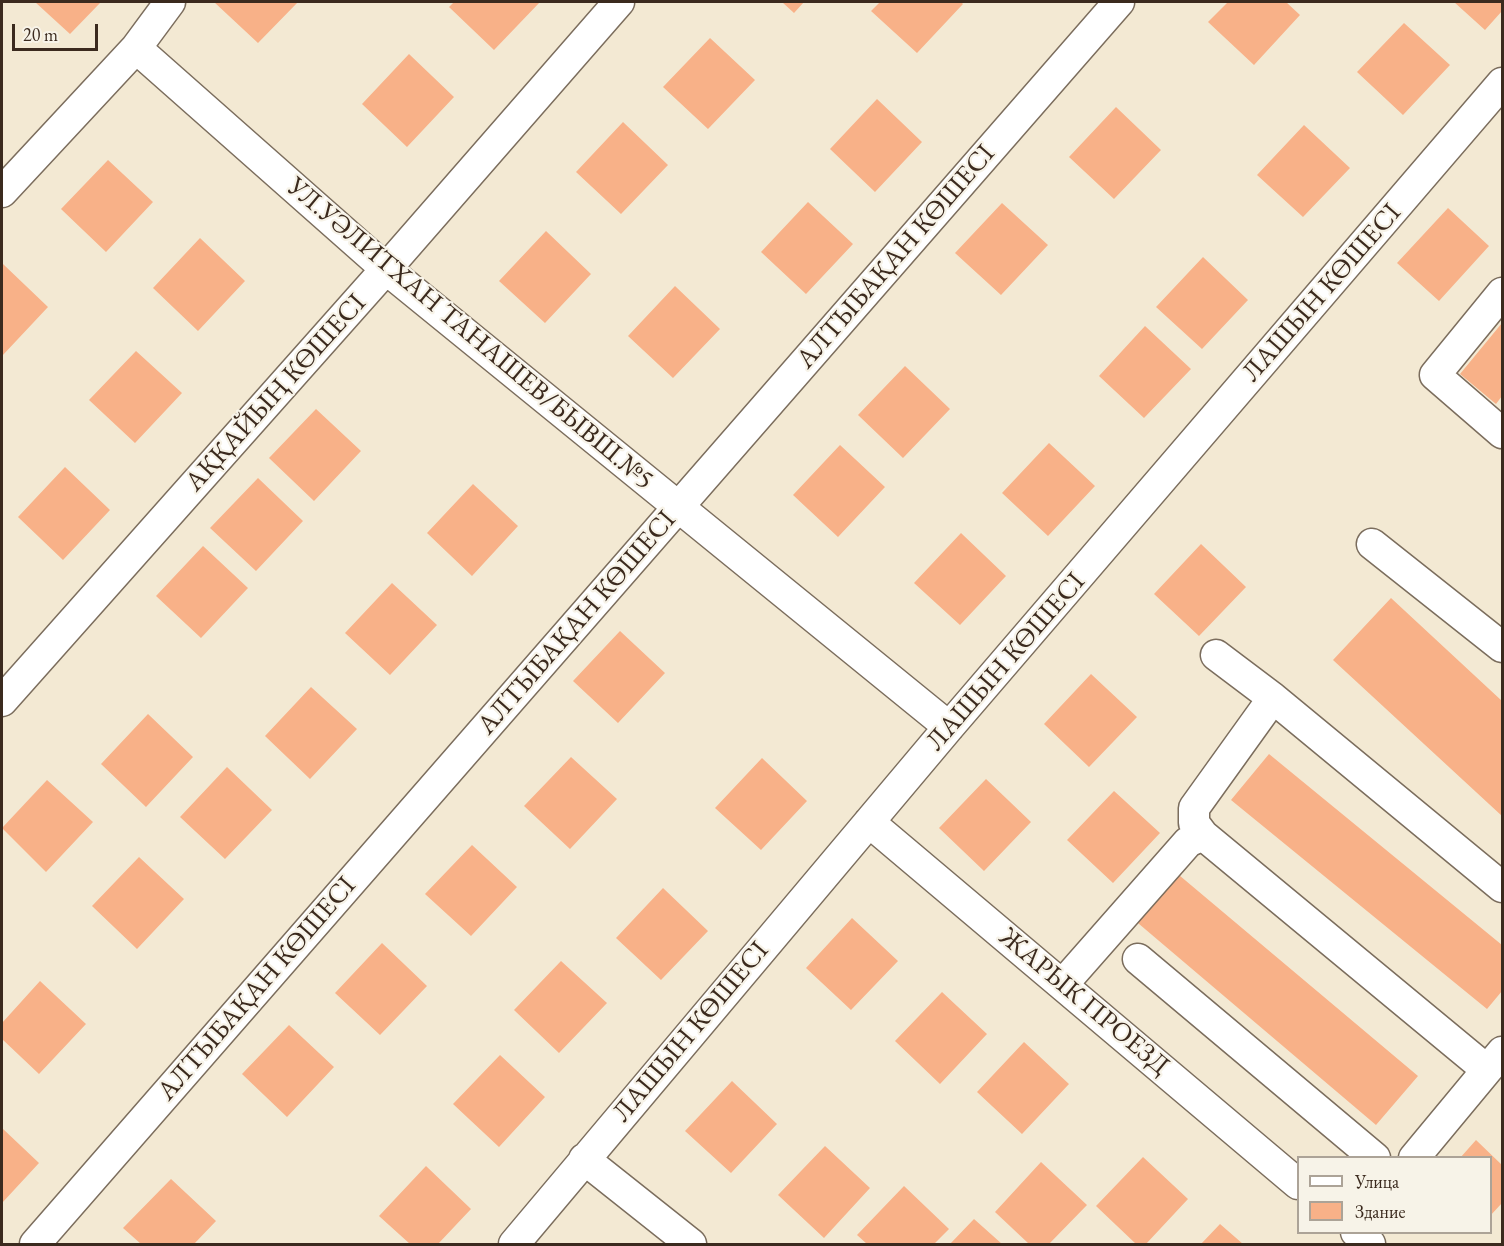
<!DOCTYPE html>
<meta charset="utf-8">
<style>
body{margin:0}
#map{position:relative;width:1504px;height:1246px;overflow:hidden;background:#f3e9d3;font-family:"EB Garamond",serif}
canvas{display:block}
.frame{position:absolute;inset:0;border:3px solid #3b2a1e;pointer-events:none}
.legend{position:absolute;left:1297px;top:1156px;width:195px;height:78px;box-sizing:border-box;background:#f7f3e8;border:2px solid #aca397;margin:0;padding:8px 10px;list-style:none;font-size:18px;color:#3b2a1e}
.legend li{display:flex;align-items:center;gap:12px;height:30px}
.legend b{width:30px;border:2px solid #aca397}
.scale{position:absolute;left:12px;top:24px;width:86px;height:27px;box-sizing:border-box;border:3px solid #3b2a1e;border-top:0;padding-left:8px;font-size:18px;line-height:21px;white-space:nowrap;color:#3b2a1e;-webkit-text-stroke:4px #f7f3e8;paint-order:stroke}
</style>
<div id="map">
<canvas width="1504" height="1246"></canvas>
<div class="frame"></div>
<ul class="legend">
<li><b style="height:8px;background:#fff"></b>Улица</li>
<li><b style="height:16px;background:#f8b188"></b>Здание</li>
</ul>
<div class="scale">20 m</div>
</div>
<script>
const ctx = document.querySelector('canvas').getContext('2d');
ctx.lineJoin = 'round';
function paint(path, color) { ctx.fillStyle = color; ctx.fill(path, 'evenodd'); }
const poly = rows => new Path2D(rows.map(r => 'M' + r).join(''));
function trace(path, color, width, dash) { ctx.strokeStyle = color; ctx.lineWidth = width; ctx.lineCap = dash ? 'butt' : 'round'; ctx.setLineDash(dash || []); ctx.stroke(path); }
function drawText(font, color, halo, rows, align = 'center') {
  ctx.font = font + ' "EB Garamond",serif'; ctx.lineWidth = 4.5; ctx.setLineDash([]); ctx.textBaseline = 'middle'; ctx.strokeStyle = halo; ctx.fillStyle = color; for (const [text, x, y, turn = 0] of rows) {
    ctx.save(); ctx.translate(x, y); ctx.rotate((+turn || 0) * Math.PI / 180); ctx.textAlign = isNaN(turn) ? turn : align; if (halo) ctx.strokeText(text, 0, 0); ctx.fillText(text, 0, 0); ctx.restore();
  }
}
paint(poly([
 [35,2,101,2,70,34],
 [214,2,298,2,258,43],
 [454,2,540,2,494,50,449,7],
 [782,2,804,2,794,13],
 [880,2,961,2,963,4,917,53,871,11],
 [1228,2,1286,2,1300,15,1254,65,1208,22],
 [1454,2,1502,2,1502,11,1485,30],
 [1404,23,1450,65,1403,115,1357,72],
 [710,38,755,80,708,129,663,87],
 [409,54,454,97,407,147,362,104],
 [877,99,922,142,875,192,830,149],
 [1116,107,1161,150,1114,199,1069,157],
 [623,122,668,165,621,214,576,172],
 [1304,125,1350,168,1303,217,1257,175],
 [108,160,153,202,106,252,61,209],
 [808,202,853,244,806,294,761,252],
 [1002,203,1048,245,1001,295,955,253],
 [1448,208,1489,246,1439,301,1397,263],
 [546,231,591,274,545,323,499,281],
 [200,238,245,281,198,331,153,288],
 [1203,257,1248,300,1202,349,1156,307],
 [3,264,48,307,2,356,2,266],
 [675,286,720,329,673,378,628,336],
 [1502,323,1502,396,1496,404,1460,374],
 [1145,326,1191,369,1144,418,1099,376],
 [136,351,182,393,135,443,89,400],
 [905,366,950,409,903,458,858,415],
 [316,409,361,451,314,501,269,458],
 [1049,443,1095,486,1048,536,1002,493],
 [840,445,885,487,838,537,793,495],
 [65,467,110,510,63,560,18,517],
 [258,478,303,521,256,571,210,528],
 [473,484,518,526,472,576,427,533],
 [961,533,1006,576,960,625,914,583],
 [1201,544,1246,587,1199,636,1154,594],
 [203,546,248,588,201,638,156,596],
 [392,583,437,625,390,675,345,633],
 [1391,598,1502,701,1502,816,1333,660],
 [620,631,665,673,618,723,573,681],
 [1091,674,1137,717,1089,767,1044,724],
 [311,687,357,729,310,779,265,736],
 [148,714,193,757,146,807,101,764],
 [1269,754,1502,945,1502,991,1487,1009,1231,800],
 [571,757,617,799,570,849,524,806],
 [762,758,807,801,761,850,715,808],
 [227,767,272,810,225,859,180,817],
 [986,779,1031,822,984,871,939,828],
 [47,780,93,822,46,872,2,828],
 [1114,791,1160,833,1113,883,1067,840],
 [472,845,517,887,471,936,425,894],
 [139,857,184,899,137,949,92,906],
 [1173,870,1418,1076,1376,1125,1132,918],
 [663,888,708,931,661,980,616,938],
 [852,918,898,961,851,1010,806,968],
 [382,943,427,986,380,1035,335,993],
 [561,961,607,1003,559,1053,514,1010],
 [40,981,86,1024,39,1074,2,1039,2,1023],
 [942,992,987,1034,940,1084,895,1041],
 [289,1025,334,1067,287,1117,242,1074],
 [1024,1042,1069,1084,1022,1134,977,1092],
 [500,1055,545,1097,499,1147,453,1104],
 [732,1081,777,1124,731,1173,685,1131],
 [2,1128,39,1163,2,1203],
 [1476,1140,1502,1165,1502,1203,1490,1216,1490,1158,1460,1158],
 [825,1146,870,1188,824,1238,778,1195],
 [1143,1157,1188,1199,1146,1244,1136,1244,1096,1206],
 [1041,1162,1087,1205,1049,1244,1029,1244,995,1212],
 [426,1166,471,1209,438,1244,410,1244,379,1216],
 [171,1179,216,1221,194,1244,141,1244,123,1228],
 [904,1186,949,1229,934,1244,867,1244,857,1235],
 [974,1219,1002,1244,950,1244],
 [1220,1224,1243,1244,1201,1244]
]), '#f8b188');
const minor = poly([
 [136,48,386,269,949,727],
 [2,192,136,48,170,2],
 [1502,293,1435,375,1502,433],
 [1372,544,1502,647],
 [1216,655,1273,698,1502,887],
 [1273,698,1194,808,1194,823,1203,835,1487,1070,1502,1052],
 [2,701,386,269,619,2],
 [869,822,1298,1184],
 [1138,959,1375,1158],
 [1063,984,1188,842,1203,835],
 [1414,1158,1487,1070],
 [584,1159,691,1244],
 [1356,1232,1370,1244],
 [35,1244,1119,2],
 [514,1244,949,727,1502,83]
]);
trace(minor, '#7b6d5d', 33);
trace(minor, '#fff', 30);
drawText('27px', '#3b2a1e', '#f7f3e8', [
 ["АЛТЫБАҚАН КӨШЕСІ",896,257,-49],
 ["ЛАШЫН КӨШЕСІ",1322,293,-49],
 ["УЛ.УӘЛИТХАН ТАНАШЕВ/БЫВШ.№5",470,334,40],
 ["АҚҚАЙЫҢ КӨШЕСІ",276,393,-48],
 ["АЛТЫБАҚАН КӨШЕСІ",577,623,-49],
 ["ЛАШЫН КӨШЕСІ",1006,662,-49],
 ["АЛТЫБАҚАН КӨШЕСІ",257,989,-49],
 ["ЖАРЫК ПРОЕЗД",1084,1002,40],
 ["ЛАШЫН КӨШЕСІ",691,1032,-50]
]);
</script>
